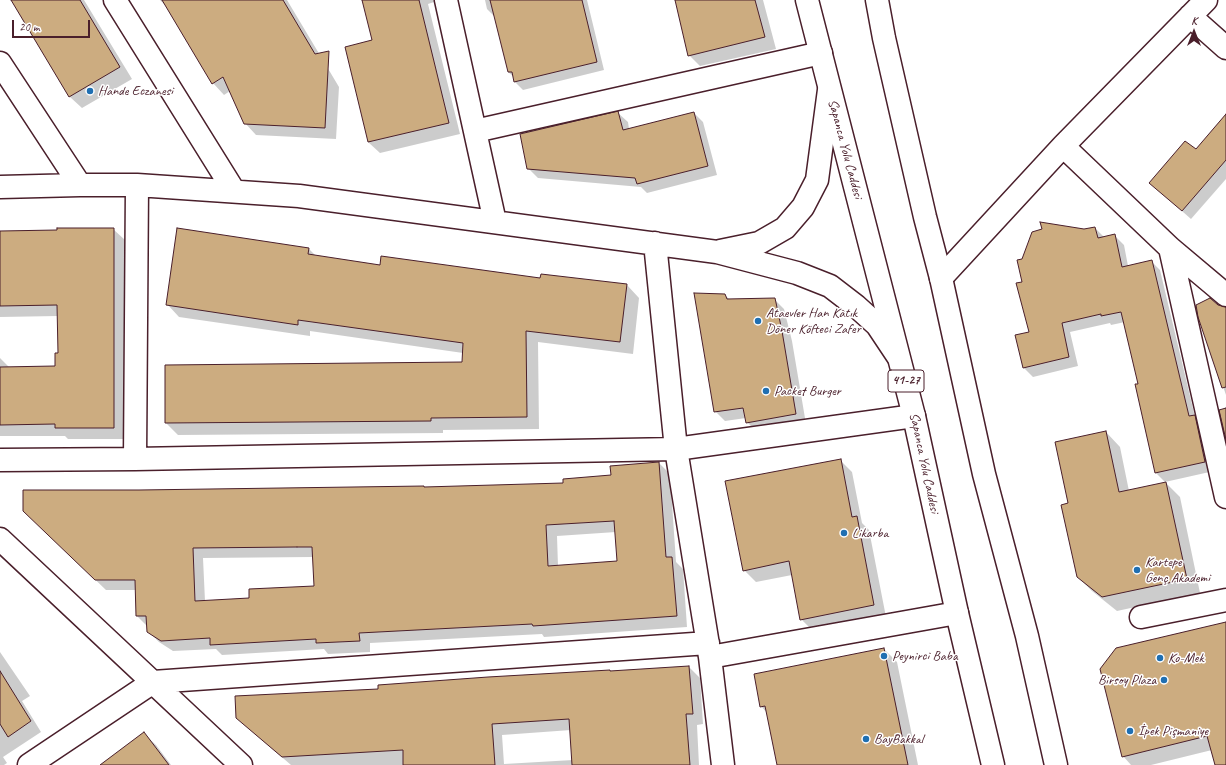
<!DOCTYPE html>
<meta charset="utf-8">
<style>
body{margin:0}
#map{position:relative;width:1226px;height:765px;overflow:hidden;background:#fff;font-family:Caveat,sans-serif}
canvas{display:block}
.north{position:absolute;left:1174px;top:12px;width:40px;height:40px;-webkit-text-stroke:3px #fff;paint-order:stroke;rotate:0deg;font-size:11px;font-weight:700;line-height:16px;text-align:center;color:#4a1f2b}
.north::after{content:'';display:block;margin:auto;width:14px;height:18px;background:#4a1f2b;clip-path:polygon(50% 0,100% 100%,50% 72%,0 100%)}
.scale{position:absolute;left:12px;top:20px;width:78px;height:18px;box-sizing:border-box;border:2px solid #4a1f2b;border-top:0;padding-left:5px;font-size:12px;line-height:14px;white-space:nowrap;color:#4a1f2b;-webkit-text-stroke:3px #fff;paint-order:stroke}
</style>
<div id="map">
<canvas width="1226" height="765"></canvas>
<div class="north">K</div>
<div class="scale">20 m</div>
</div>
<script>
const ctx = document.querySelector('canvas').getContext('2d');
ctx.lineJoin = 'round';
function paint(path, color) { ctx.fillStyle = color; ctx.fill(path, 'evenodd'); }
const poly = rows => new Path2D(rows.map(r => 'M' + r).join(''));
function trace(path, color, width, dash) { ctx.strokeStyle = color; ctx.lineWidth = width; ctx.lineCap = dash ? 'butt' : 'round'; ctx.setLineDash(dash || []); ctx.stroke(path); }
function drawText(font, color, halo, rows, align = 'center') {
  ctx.font = font + ' Caveat,sans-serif'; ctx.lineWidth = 3; ctx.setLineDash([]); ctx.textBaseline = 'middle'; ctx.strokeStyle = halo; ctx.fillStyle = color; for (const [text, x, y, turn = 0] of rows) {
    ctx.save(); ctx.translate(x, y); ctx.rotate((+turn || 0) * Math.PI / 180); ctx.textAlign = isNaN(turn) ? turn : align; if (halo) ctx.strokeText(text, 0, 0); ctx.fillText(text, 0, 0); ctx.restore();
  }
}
paint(poly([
 [12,0,84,0,132,79,82,108,70,97],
 [160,0,287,0,339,87,336,139,256,135,245,123,230,91,224,95,213,83,168,8],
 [363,0,434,0,434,2,428,4,460,134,380,153,368,142,373,41],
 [485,0,587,0,604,70,523,90,515,82,514,77,508,72,496,18,487,9],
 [676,0,763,0,776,49,700,66,689,55],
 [618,113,628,122,629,129,694,113,703,122,717,175,647,193,641,187,538,178,528,168],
 [1226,116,1226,179,1191,219,1150,183,1196,151],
 [1095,228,1104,237,1114,235,1124,245,1128,266,1151,261,1160,270,1195,417,1204,425,1214,471,1165,482,1156,473,1139,384,1125,322,1111,325,1110,323,1070,332,1078,366,1033,377,1024,368,1030,332,1024,282,1023,260,1084,230],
 [113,229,125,240,126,439,68,439,65,436,0,436,0,358,10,368,56,367,59,354,58,316,0,317,0,232],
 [309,249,317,257,381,267,541,279,542,275,627,285,639,298,633,354,538,342,539,429,443,430,443,433,178,435,166,423,463,363,463,353,310,331,310,336,179,317,167,304],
 [725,295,730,300,774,299,784,309,792,341,806,424,757,432,747,422,746,418,725,421,715,411],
 [1218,306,1226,308,1226,395,1199,317],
 [1106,432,1120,447,1129,491,1166,483,1180,497,1200,593,1117,611,1092,591,1078,577,1069,504],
 [840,460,852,472,862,523,869,530,886,617,813,631,801,619,792,575,756,582,744,570],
 [659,463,670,474,676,562,683,569,687,627,544,637,542,634,370,643,370,652,328,654,324,649,222,655,216,649,173,651,159,642,148,631,147,626,137,616,136,590,106,590,35,522,425,488,564,484,612,476],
 [616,532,618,562,558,566,557,536],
 [313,557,315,587,250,599,205,601,203,558],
 [1226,625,1226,765,1216,765,1212,750,1151,765,1131,765,1123,756],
 [884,649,897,662,918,765,778,765,767,713,761,706],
 [0,652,30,696,22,701,41,732,3,757,7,763,4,765,0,765],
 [689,667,700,678,703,724,697,725,699,765,291,765,248,728,237,717,380,690],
 [571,730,573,760,504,764,502,735],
 [144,734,156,745,171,765,101,765]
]), '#0003');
const building = poly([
 [11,0,80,0,120,67,69,97,11,0],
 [162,0,283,0,315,54,329,51,325,128,244,124,223,77,212,84,162,0],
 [362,0,419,0,449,123,368,142,345,47,372,40,362,0],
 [490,0,582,0,597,62,514,82,512,72,508,72,490,0],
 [675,0,755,0,765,37,688,56,675,0],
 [618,111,623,130,694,112,708,166,637,184,635,178,527,169,520,134,618,111],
 [1226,114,1226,160,1182,211,1149,183,1185,141,1196,149,1226,114],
 [1040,222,1084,229,1095,227,1098,238,1115,234,1122,267,1152,260,1189,416,1195,415,1205,462,1155,473,1135,384,1138,384,1121,312,1101,316,1101,314,1062,323,1069,357,1023,368,1015,335,1029,332,1016,283,1022,282,1017,260,1022,259,1032,232,1042,229,1040,222],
 [57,228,114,228,114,428,55,428,55,424,0,425,0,367,55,366,55,353,58,353,57,305,0,306,0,231,57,230,57,228],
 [177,228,309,248,308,254,380,265,381,256,540,278,541,274,627,284,620,342,526,331,527,417,431,418,431,421,165,423,165,365,462,362,463,343,298,320,298,325,166,305,177,228],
 [694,293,725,294,727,299,775,298,782,331,796,414,746,423,743,408,714,412,694,293],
 [1210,298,1218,305,1226,307,1226,387,1222,388,1198,317,1196,305,1210,298],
 [1226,408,1226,440,1219,410,1226,408],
 [1106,431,1119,492,1166,482,1187,579,1102,597,1077,577,1061,505,1068,503,1055,442,1106,431],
 [841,459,852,517,857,516,874,605,800,620,789,561,743,571,725,481,841,459],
 [659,462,666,557,672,557,677,616,533,626,532,624,359,633,360,641,316,643,316,639,210,645,210,638,161,641,147,632,146,616,136,616,135,580,95,580,23,511,23,490,139,490,424,486,424,487,563,483,563,479,611,475,610,466,659,462],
 [614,521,617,561,548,566,546,525,614,521],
 [297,547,312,547,314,586,249,589,249,598,195,601,193,548,297,547],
 [1226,622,1226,765,1215,765,1207,736,1122,757,1100,669,1116,648,1226,622],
 [884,648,908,765,777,765,765,706,760,707,754,674,884,648],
 [689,666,693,714,686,714,690,765,572,765,569,719,492,724,495,765,403,765,403,750,282,757,236,718,235,696,378,689,378,685,488,677,610,670,610,671,689,666],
 [0,671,31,721,8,737,0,724,0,671],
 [144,732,169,765,100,765,144,732]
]);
paint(building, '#ccac80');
trace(building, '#4a1f2b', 1);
const minor = poly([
 [115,0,234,191],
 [446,0,495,222],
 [1190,16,1226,48],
 [0,63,80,185],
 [475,131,821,53],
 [1063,146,1170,248,1226,295],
 [0,187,80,185,137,185,299,196,717,252,797,273,830,286,856,306,877,325,897,355],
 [655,243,676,449,710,657,723,765],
 [1170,248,1226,497],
 [720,251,759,243,785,228,803,207,817,180,829,90],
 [941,278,1063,146,1206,0],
 [135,459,137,185],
 [0,460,135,459,676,449,914,416],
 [0,539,241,765],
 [1141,617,1226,600],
 [710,657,957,613],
 [29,765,153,682,708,643]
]);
const highway = poly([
 [807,0,914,416,957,613,993,765],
 [877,0,884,38,925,217,941,278,984,474,1027,636,1056,765]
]);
trace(minor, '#4a1f2b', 25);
trace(highway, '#4a1f2b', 25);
trace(minor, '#fff', 22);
trace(highway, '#fff', 22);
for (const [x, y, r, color] of [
 [90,91,4,"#1f6fb2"],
 [758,321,4,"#1f6fb2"],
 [766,391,4,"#1f6fb2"],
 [844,533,4,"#1f6fb2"],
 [1137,570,4,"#1f6fb2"],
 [884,656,4,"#1f6fb2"],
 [1160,658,4,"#1f6fb2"],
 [1164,680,4,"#1f6fb2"],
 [1130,731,4,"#1f6fb2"],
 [866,739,4,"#1f6fb2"]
]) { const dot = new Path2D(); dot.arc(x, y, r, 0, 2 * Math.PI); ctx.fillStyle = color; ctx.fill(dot); trace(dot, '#fff', 1.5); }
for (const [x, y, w] of [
 [906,381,36]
]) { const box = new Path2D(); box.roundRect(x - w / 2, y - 11, w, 22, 3); ctx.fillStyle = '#fff'; ctx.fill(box); trace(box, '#4a1f2b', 1); }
drawText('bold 13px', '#4a1f2b', null, [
 ["41-27",906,381]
]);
drawText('14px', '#4a1f2b', '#fff', [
 ["Hande Eczanesi",98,91],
 ["Ataevler Han Katık",766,313],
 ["Döner Köfteci Zafer",766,329],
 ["Packet Burger",774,391],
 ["Likarba",852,533],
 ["Kartepe",1145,562],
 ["Genç Akademi",1145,578],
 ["Peynirci Baba",892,656],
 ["Ko-Mek",1168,658],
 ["Birsoy Plaza",1156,680,"right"],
 ["İpek Pişmaniye",1138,731],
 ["BayBakkal",874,739]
], 'left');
drawText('14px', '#4a1f2b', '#fff', [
 ["Sapanca Yolu Caddesi",845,149,75],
 ["Sapanca Yolu Caddesi",924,463,78]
]);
</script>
